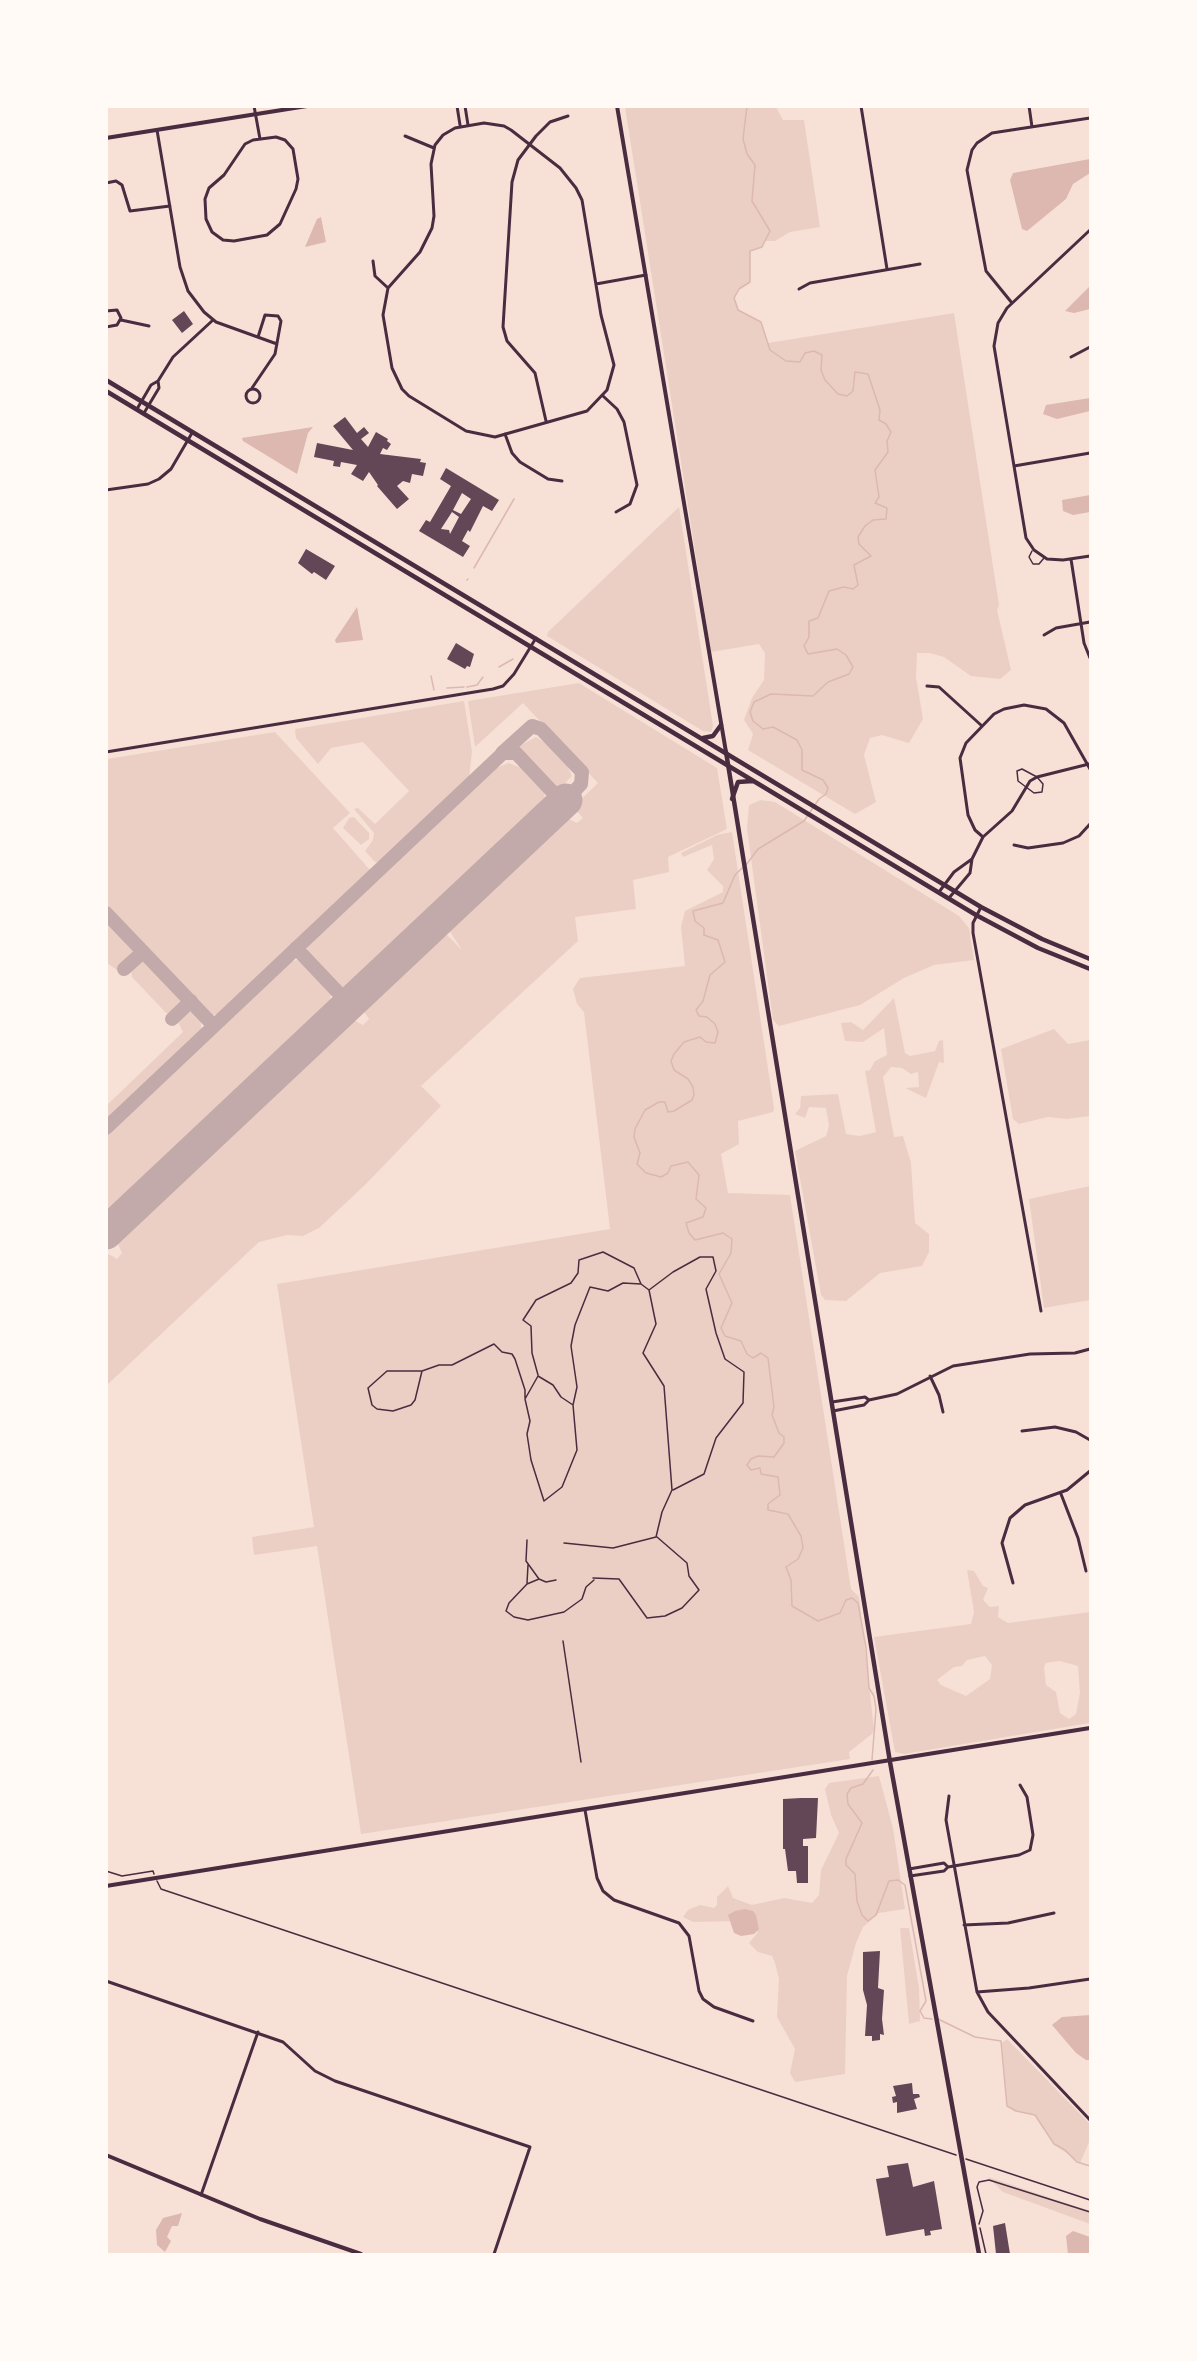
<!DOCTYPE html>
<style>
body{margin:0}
#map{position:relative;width:1197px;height:2361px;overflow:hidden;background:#f7e1d7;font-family:"Titillium Web",sans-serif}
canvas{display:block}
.frame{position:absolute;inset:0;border:108px solid #fffaf5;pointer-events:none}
</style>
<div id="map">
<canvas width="1197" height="2361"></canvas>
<div class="frame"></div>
</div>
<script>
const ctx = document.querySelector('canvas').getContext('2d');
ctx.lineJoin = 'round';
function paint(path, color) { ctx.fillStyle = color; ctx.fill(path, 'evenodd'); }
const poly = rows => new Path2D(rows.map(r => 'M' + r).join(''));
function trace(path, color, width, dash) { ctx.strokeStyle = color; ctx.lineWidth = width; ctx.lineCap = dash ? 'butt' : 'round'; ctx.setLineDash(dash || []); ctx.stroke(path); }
paint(poly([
 [625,107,776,107,783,120,804,120,820,227,790,232,775,241,765,241,762,247,750,251,750,282,739,289,735,298,739,310,761,322,768,343,954,313,999,605,997,610,1011,670,1000,679,971,676,944,657,929,653,917,653,916,677,923,719,909,743,882,735,870,738,864,755,876,802,855,814,748,750,753,734,744,720,752,698,764,680,765,653,759,644,711,652],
 [679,507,713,726,711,732,703,731,547,636,548,632],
 [579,683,717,768,727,829,668,857,669,872,633,880,636,909,575,917,578,941,421,1086,441,1106,366,1184,319,1228,303,1236,287,1235,259,1242,107,1385,107,1253,117,1259,122,1253,118,1244,119,1237,347,1022,354,1020,363,1025,369,1019,365,1013,366,1003,443,931,462,950,447,927,560,819,569,819,577,823,583,818,573,807,598,783,523,703,475,747,468,701],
 [464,701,472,751,469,779,381,862,375,862,365,851,373,840,374,833,354,809,358,808,375,824,409,791,363,742,331,748,318,764,296,738,295,729],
 [275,732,350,813,333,828,370,870,220,1014,213,1015,107,906,107,759],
 [536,737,550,746,565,761,572,776,558,790,517,747],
 [509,763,524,769,545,790,544,804,351,986,344,988,337,986,308,955,307,948,310,941,493,769],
 [761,800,775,802,959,916,969,928,974,960,934,965,904,978,860,1005,779,1026,773,1020,747,829,749,805],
 [354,817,369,833,369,839,361,845,343,828,349,818],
 [732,832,774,1108,773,1112,738,1121,739,1144,721,1154,728,1193,790,1195,851,1589,859,1597,874,1729,872,1734,849,1752,850,1759,361,1834,317,1546,254,1555,252,1537,314,1527,277,1284,610,1229,584,1012,577,1004,573,989,580,978,685,966,681,927,685,911,723,892,723,886,707,870,714,859,712,845,683,857,681,853,717,835],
 [107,920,134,950,132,956,117,970,107,963],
 [297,960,302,962,331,993,330,1006,107,1217,107,1134,289,962],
 [140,962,146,962,181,998,181,1004,173,1013,166,1013,132,977,131,969],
 [894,998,905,1053,910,1056,935,1051,939,1041,943,1040,944,1063,939,1062,926,1098,905,1088,919,1087,918,1072,911,1074,902,1068,891,1067,883,1077,894,1137,903,1136,911,1163,915,1223,929,1234,929,1252,922,1266,880,1273,846,1301,825,1300,821,1295,795,1151,826,1136,829,1126,826,1108,809,1107,805,1118,795,1114,800,1108,801,1096,838,1094,846,1134,860,1136,876,1132,865,1071,870,1070,875,1061,887,1055,884,1028,863,1042,845,1041,841,1023,851,1022,863,1030],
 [187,1012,193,1012,201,1020,201,1032,107,1122,107,1105,183,1032,178,1022],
 [1054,1029,1068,1044,1090,1040,1090,1116,1067,1119,1048,1117,1019,1124,1013,1119,1001,1049],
 [1090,1186,1090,1300,1044,1308,1029,1199],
 [967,1570,974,1571,983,1586,988,1588,983,1600,990,1607,999,1606,998,1617,1008,1623,1090,1612,1090,1723,904,1754,895,1752,874,1637,971,1624,974,1612],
 [985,1656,992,1665,990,1679,966,1696,941,1685,937,1680,954,1667,962,1666,967,1660],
 [1060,1661,1078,1666,1080,1693,1076,1714,1069,1719,1060,1713,1056,1692,1046,1685,1044,1667,1046,1663],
 [879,1776,893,1828,905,1909,879,1913,863,1927,856,1943,847,1976,845,2074,795,2082,790,2073,795,2049,777,2017,779,1979,775,1963,772,1956,758,1952,749,1943,758,1932,743,1921,693,1922,683,1917,688,1910,700,1905,714,1908,717,1905,717,1897,728,1886,733,1898,752,1905,784,1898,812,1903,819,1895,821,1870,839,1833,831,1815,825,1789,829,1783],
 [900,1928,909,1928,919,1988,920,2021,909,2024],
 [1007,2039,1090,2124,1090,2140,1080,2163,1054,2144,1035,2115,1016,2111,1007,2106,1002,2043],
 [988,2177,1090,2211,1090,2224,1003,2192]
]), '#ebcfc5');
paint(poly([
 [1090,159,1090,173,1073,184,1066,199,1027,231,1022,229,1010,180,1013,173],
 [321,217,326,242,305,247,317,219],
 [1090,286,1090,309,1074,313,1065,311],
 [1090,398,1090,411,1057,419,1043,414,1046,405],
 [313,427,308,433,297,474,243,441,242,438],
 [1090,495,1090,512,1073,515,1063,511,1062,500],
 [357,607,363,640,336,643,335,640],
 [745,1909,753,1911,756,1915,759,1929,754,1934,741,1936,734,1933,728,1915,735,1911],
 [1090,2015,1090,2060,1086,2060,1076,2053,1052,2025,1062,2017],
 [182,2213,178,2226,172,2226,167,2237,171,2241,165,2252,157,2245,156,2230,163,2218],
 [1073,2231,1090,2237,1090,2254,1068,2254,1066,2236]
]), '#dcb8b0');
trace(poly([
 [474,568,514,499],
 [467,580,468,579],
 [499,667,513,659],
 [431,676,434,690],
 [467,687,477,685,483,677],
 [447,688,464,687],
 [746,865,758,849,804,821,819,799,826,794,828,788,823,780,802,770,802,750,797,740,773,727,763,729,753,721,750,712,754,702,771,694,813,696,828,682,849,674,853,667,846,655,837,649,808,654,804,646,809,637,809,621,818,618,829,591,844,587,853,589,858,585,854,565,871,556,859,544,858,537,865,526,873,520,886,519,887,508,875,503,879,497,875,470,888,452,887,441,891,432,886,424,879,420,880,410,868,374,855,372,853,391,847,396,838,394,825,380,821,370,822,355,814,351,805,353,800,362,786,361,770,350,761,322,738,310,734,298,739,289,750,282,750,251,762,247,770,231,752,201,755,165,747,154,743,139,747,106],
 [742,868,735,875,723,903,693,911,695,921,704,928,704,935,718,940,725,962,710,975,703,1001,696,1010,699,1016,707,1017,715,1024,718,1032,715,1043,706,1042,700,1037,684,1042,674,1054,671,1061,674,1070,688,1079,693,1087,694,1095,692,1100,674,1111,668,1112,665,1102,659,1102,645,1110,635,1129,634,1137,640,1153,637,1164,646,1173,661,1177,668,1173,671,1166,688,1162,699,1175,696,1199,706,1208,703,1217,686,1223,689,1233,695,1240,723,1233,732,1239,731,1253,719,1274,732,1303,721,1328,725,1336,741,1341,747,1354,753,1358,761,1353,768,1358,774,1407,772,1415,779,1433,784,1437,784,1443,774,1457,758,1456,751,1459,747,1465,751,1470,760,1468,761,1474,778,1477,780,1495,768,1504,768,1510,788,1514,801,1536,803,1548,798,1559,786,1567,791,1580,792,1606,818,1621,840,1613,846,1600,852,1598,858,1603,866,1648,869,1688,874,1696,876,1709,872,1760],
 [873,1770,863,1784,851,1788,847,1794,848,1804,862,1823,846,1859,846,1865,855,1874,857,1901,862,1915,868,1921,876,1915,889,1881,898,1880,905,1885,926,2001,920,2011,924,2018,932,2019],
 [938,2019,975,2037,1001,2041,1007,2106,1016,2111,1035,2115,1054,2144,1065,2150,1077,2162,1090,2166]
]), '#dcb8b0', 1.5);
trace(poly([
 [502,753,532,726,541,729,582,772,581,784,566,800],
 [106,913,214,1026],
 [296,948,349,1004],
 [124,969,143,952],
 [172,1019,191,1001],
 [106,1128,503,753,516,753,563,803]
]), '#c3aaaa', 14);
trace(poly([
 [106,1233,566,800]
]), '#c3aaaa', 33);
paint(poly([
 [184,311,193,324,182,333,172,320],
 [345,417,357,433,364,427,369,433,361,439,368,447,376,432,388,439,387,441,391,444,387,450,383,448,380,454,421,459,420,462,426,463,423,476,412,474,410,483,403,481,397,486,409,499,397,509,377,486,378,485,369,472,363,481,351,474,357,465,341,462,340,467,333,466,334,461,314,457,317,443,353,450,333,426],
 [446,468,499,500,492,511,483,506,470,532,468,530,462,541,470,546,463,557,419,531,426,520,430,522,451,486,440,479],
 [462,493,471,499,461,514,453,510],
 [452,512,459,517,450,534,449,530,441,529],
 [306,549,335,566,326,580,314,572,312,574,298,563],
 [456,643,474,654,470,667,467,666,465,669,447,659],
 [801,1798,818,1798,816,1838,803,1839,803,1846,808,1846,808,1883,797,1883,796,1871,788,1871,785,1849,783,1849,783,1799],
 [880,1951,878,1988,884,1990,882,2019,884,2035,880,2034,880,2040,872,2041,872,2036,865,2036,867,2005,863,1990,863,1952],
 [912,2083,913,2094,919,2094,920,2097,914,2099,917,2109,897,2113,897,2102,893,2103,892,2097,896,2096,893,2086],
 [908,2163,913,2187,934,2181,942,2229,930,2231,931,2235,925,2236,924,2229,886,2236,876,2179,889,2177,887,2166],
 [1005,2223,1010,2254,996,2254,993,2226]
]), '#644757');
trace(poly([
 [649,1290,673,1272,700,1257,713,1257,716,1271,706,1289,716,1333,725,1359,744,1372,743,1403,716,1438,704,1474,673,1490],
 [422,1371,387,1371,368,1388,372,1405,377,1409,393,1411,411,1405,415,1400,422,1371,439,1365,452,1365,494,1344,502,1352,512,1354,515,1359,525,1390,525,1398],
 [538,1375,532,1353,531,1326,523,1320,536,1300,571,1283,578,1273,579,1260,603,1252,634,1268,641,1284],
 [527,1540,526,1561,539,1579],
 [564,1543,613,1548,656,1537,662,1512,672,1490,664,1386,643,1353,656,1324,649,1290,641,1284,623,1283,608,1291,590,1287,575,1325,571,1346,577,1387,573,1405,577,1450,562,1487,544,1501,531,1460,527,1434,530,1421,525,1399,538,1376,553,1385,561,1397,573,1405],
 [593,1578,619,1579,647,1618,665,1616,682,1608,699,1590,689,1576,687,1563,657,1537],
 [556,1580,546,1582,539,1579,527,1584,509,1603,506,1611,514,1617,528,1620,564,1612,582,1599,586,1587,594,1580],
 [527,1583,528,1565],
 [563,1641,581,1762],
 [106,1871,122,1876,153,1871,154,1874],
 [157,1881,161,1889,956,2155],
 [966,2159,1090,2200],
 [979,2224,983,2211,977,2187,979,2182,989,2180,1090,2212],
 [980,2228,986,2254]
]), '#4a2c40', 1.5);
trace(poly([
 [1032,551,1029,557,1033,564,1039,564,1044,558],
 [1022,769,1037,777,1043,784,1042,792,1034,793,1018,781,1017,771,1022,769]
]), '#4a2c40', 1.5);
trace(poly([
 [254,106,260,139],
 [457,106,460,125],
 [465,106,468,125],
 [861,106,887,269],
 [1029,106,1032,127],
 [484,123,504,126,511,130,560,168,576,188,582,200,601,315,614,365,607,390,587,411,495,437,466,431,409,396,402,389,392,368,383,315,388,288,420,252,432,228,434,216,431,164,435,145,443,135,455,128,484,123],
 [157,130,180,267,188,291,204,312,216,322,277,344],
 [405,136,434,148],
 [276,137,285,140,293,149,298,179,296,189,280,224,267,235,234,241,223,240,212,232,206,219,205,199,209,188,224,175,245,144,253,140,276,137],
 [106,183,116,181,122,185,130,211,170,206],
 [1090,230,1007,308,998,323,994,346,1026,538,1034,550,1047,559,1063,560,1090,556],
 [373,261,375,276,388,288],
 [596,284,646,275],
 [799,289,810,283,920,264],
 [1012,303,986,271,967,170,972,150,977,143,992,133,1090,118],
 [106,311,117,310,121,318,117,325,106,327],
 [121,320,149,326],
 [1071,357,1090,347],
 [252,388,275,354,281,321,278,316,265,315,258,337],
 '246 396a7 7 0 1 1 14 0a7 7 0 1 1-14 0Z',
 [603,396,617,409,624,422,637,485,630,504,616,512],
 [137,409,151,385,158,381,173,357,213,320],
 [144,413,159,388,158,381],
 [546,421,535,373,507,341,503,327,512,182,518,160,536,136,550,122,568,116],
 [505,434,512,453,520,462,548,479,562,481],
 [1014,466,1090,453],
 [106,490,148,484,159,479,171,469,192,433],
 [1071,559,1084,643,1090,658],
 [1044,635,1056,628,1090,622],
 [927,686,939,687,982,726],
 [106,752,493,689,503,686,514,674,536,638],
 [983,837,975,830,968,815,960,758,966,743,994,714,1004,709,1024,705,1046,709,1064,723,1090,769],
 [1014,845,1028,848,1063,843,1079,836,1090,824],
 [939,892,954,872,972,859],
 [949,898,970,873,972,859,983,837,1012,811,1030,781,1037,777,1089,764],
 [981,907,973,923,973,933,1041,1311],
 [930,1376,939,1395,943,1412],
 [869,1400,897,1394,953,1366,1030,1354,1075,1353,1090,1349],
 [832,1402,865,1397,869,1400,864,1405,833,1411],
 [1022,1431,1055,1427,1076,1432,1090,1440],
 [1061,1494,1078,1538,1086,1571],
 [1013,1583,1002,1543,1010,1518,1025,1505,1067,1490,1090,1471],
 [949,1796,946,1820,977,1992,988,2012,1090,2120],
 [585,1810,597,1878,603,1891,614,1900,679,1923,689,1936,699,1991,703,1999,714,2007,753,2021],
 [948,1867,1019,1855,1030,1850,1033,1835,1027,1797,1020,1785],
 [909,1869,944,1863,948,1867,944,1871,910,1876],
 [964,1925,1008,1923,1054,1913],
 [106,1981,283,2042,315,2071,335,2081,530,2147,494,2254],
 [977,1992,1029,1988,1090,1979],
 [201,2195,258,2032]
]), '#4a2c40', 3);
trace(poly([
 [617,106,726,752],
 [106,138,307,106],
 [106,1886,1090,1728],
 [106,2155,260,2219,361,2254]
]), '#4a2c40', 4);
trace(poly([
 [726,752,890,1762,979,2254]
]), '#4a2c40', 4.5);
trace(poly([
 [106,380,981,907,1042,939,1090,959],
 [106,391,976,915,1038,948,1090,969],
 [703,738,713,736,721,725],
 [732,799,738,782,753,781]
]), '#4a2c40', 4.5);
</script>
